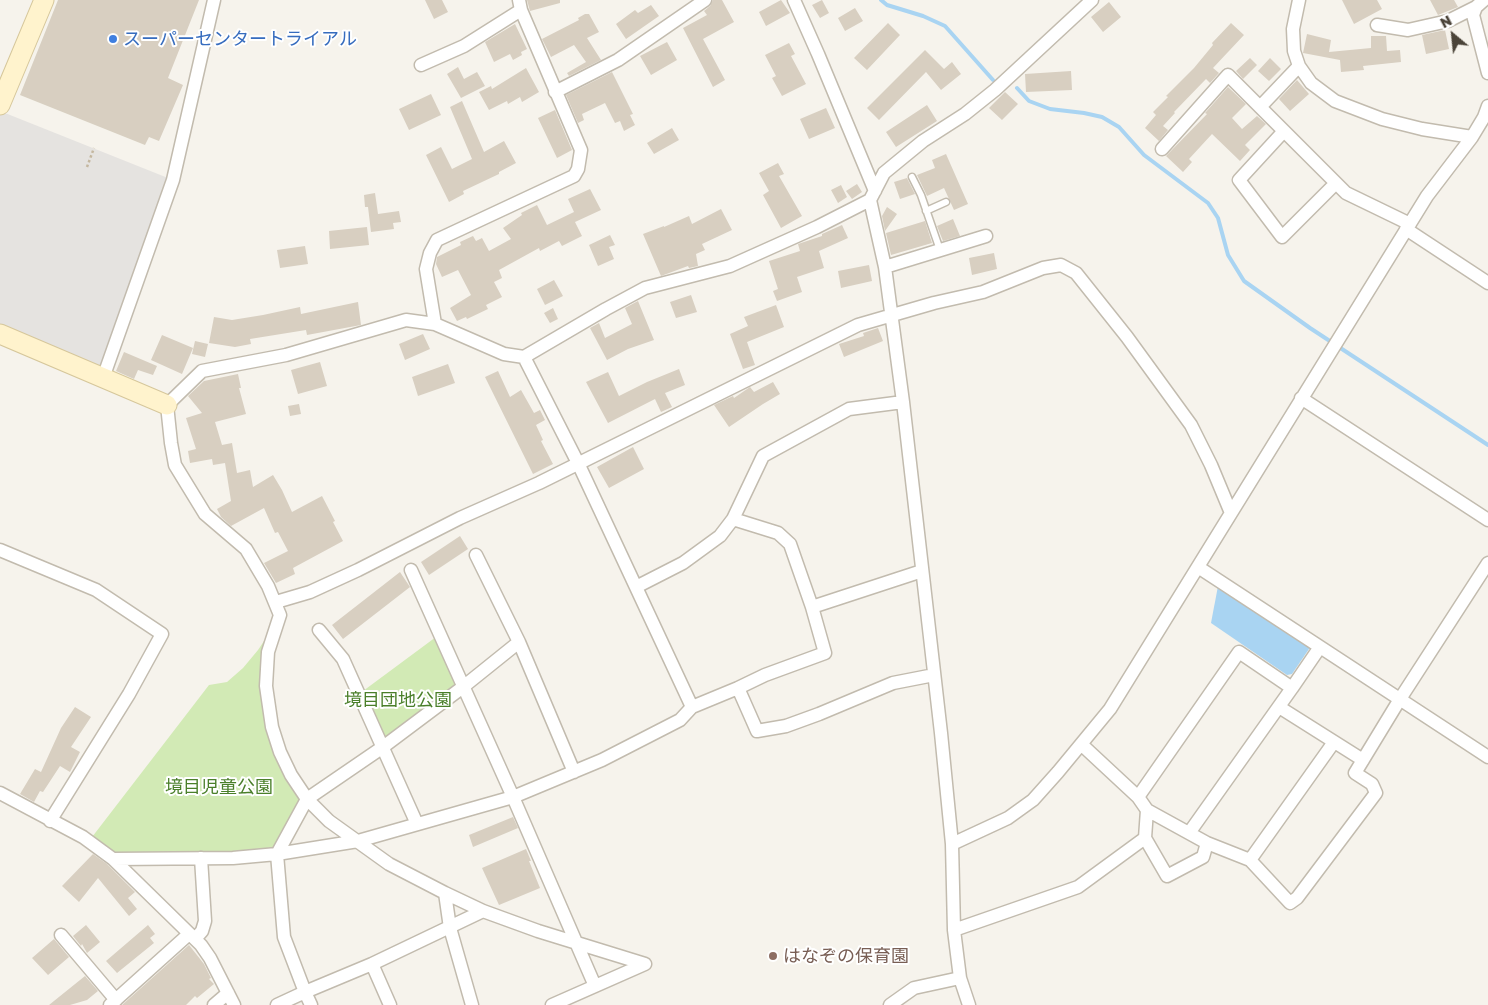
<!DOCTYPE html>
<meta charset="utf-8">
<style>
body{margin:0}
#map{position:relative;width:1488px;height:1005px;overflow:hidden;background:#f6f3ec;font-family:"Golos Text",sans-serif}
canvas{display:block}
.north{position:absolute;left:1428px;top:10px;width:50px;height:50px;-webkit-text-stroke:4px #fff;paint-order:stroke;rotate:332deg;font-size:14px;font-weight:700;line-height:20px;text-align:center;color:#4b4439}
.north::after{content:'';display:block;margin:auto;width:18px;height:22px;background:#4b4439;clip-path:polygon(50% 0,100% 100%,50% 72%,0 100%)}
</style>
<div id="map">
<canvas width="1488" height="1005"></canvas>
<div class="north">N</div>
</div>
<script>
const ctx = document.querySelector('canvas').getContext('2d');
ctx.lineJoin = 'round';
function paint(path, color) { ctx.fillStyle = color; ctx.fill(path, 'evenodd'); }
const poly = rows => new Path2D(rows.map(r => 'M' + r).join(''));
function trace(path, color, width, dash) { ctx.strokeStyle = color; ctx.lineWidth = width; ctx.lineCap = dash ? 'butt' : 'round'; ctx.setLineDash(dash || []); ctx.stroke(path); }
function drawText(font, color, halo, rows, align = 'center') {
  ctx.font = font + ' "Golos Text","Noto Sans JP",sans-serif'; ctx.lineWidth = 4; ctx.setLineDash([]); ctx.textBaseline = 'middle'; ctx.strokeStyle = halo; ctx.fillStyle = color; for (const [text, x, y, turn = 0] of rows) {
    ctx.save(); ctx.translate(x, y); ctx.rotate((+turn || 0) * Math.PI / 180); ctx.textAlign = isNaN(turn) ? turn : align; if (halo) ctx.strokeText(text, 0, 0); ctx.fillText(text, 0, 0); ctx.restore();
  }
}
paint(poly([
 [440,634,463,687,383,747,359,694],
 [264,641,271,643,272,727,307,799,277,854,113,859,89,841,209,685,227,682,243,668,258,650]
]), '#d2eab5');
paint(poly([
 [0,111,173,180,103,378,0,334]
]), '#e5e3e0');
paint(poly([
 [1218,586,1311,646,1292,674,1287,675,1211,623]
]), '#a9d4f2');
trace(poly([
 [881,0,887,5,923,16,945,26,993,80],
 [1017,88,1029,101,1050,109,1084,113,1102,117,1119,127,1144,155,1208,203,1218,218,1228,255,1244,281,1310,328,1488,445]
]), '#a9d4f2', 4);
paint(poly([
 [58,0,199,0,168,78,183,85,159,141,149,137,145,145,20,95],
 [425,0,442,0,448,12,434,19],
 [527,0,560,0,560,3,530,11],
 [713,0,722,0,734,22,703,39,725,80,713,87,683,28,707,15,704,11,710,6],
 [781,0,790,13,766,26,759,12],
 [822,0,829,13,820,18,812,5],
 [1342,0,1377,0,1382,9,1354,24],
 [1430,0,1454,0,1458,7,1438,15],
 [1109,2,1121,17,1103,32,1091,17],
 [651,5,659,16,626,39,616,24,635,10,638,13],
 [855,8,863,21,845,31,838,18],
 [585,14,589,14,599,32,587,38,601,60,569,76,567,73,586,62,574,45,551,57,542,39,579,20,578,18],
 [888,23,900,35,867,70,854,58],
 [1231,23,1244,35,1213,68,1219,73,1210,83,1206,79,1174,112,1175,113,1163,126,1168,130,1159,141,1145,128,1156,115,1153,112,1168,97,1166,96,1194,68,1213,45,1212,43],
 [515,24,527,49,521,52,522,55,513,60,510,54,494,62,485,42],
 [1445,30,1449,49,1426,54,1422,35],
 [1307,34,1331,40,1329,52,1371,48,1371,36,1386,36,1387,51,1400,50,1401,62,1363,66,1364,70,1341,72,1340,60,1303,53],
 [667,42,677,60,651,75,640,56],
 [789,43,795,54,791,56,806,84,782,96,772,78,776,76,765,55],
 [925,50,944,69,952,62,961,74,941,90,926,72,879,120,867,108],
 [1250,58,1257,65,1243,79,1236,71],
 [1270,58,1281,69,1269,81,1258,71],
 [458,67,464,79,477,72,485,86,461,98,447,74],
 [526,68,539,92,522,102,520,97,508,104,507,101,489,110,479,92,491,86,492,89],
 [1071,71,1072,90,1026,92,1025,74],
 [612,72,633,114,630,115,635,125,624,131,620,121,615,123,605,103,582,114,584,120,578,123,566,95],
 [1297,80,1309,94,1290,111,1279,99],
 [1228,87,1246,104,1232,118,1242,129,1257,116,1266,124,1245,145,1250,150,1240,161,1212,134,1189,159,1192,162,1183,172,1166,156,1207,114,1205,113],
 [1005,92,1018,104,1002,120,989,108],
 [431,94,441,115,409,130,399,109],
 [462,101,484,152,504,141,516,163,499,172,499,174,463,191,464,194,449,202,426,155,441,147,452,169,472,159,450,107],
 [927,105,937,121,896,147,886,132],
 [826,108,835,128,809,139,800,119],
 [555,110,572,150,557,158,538,118],
 [672,128,679,140,654,154,647,143],
 [946,154,968,204,954,210,944,188,927,196,917,175,935,168,932,160],
 [778,163,784,174,779,176,802,216,781,228,763,195,769,191,759,173],
 [907,178,915,194,900,199,894,182],
 [857,184,862,192,852,199,846,191],
 [841,185,847,197,838,203,831,190],
 [590,189,601,210,575,222,582,236,562,246,559,241,540,251,539,248,499,270,502,278,494,282,502,297,486,305,488,309,467,319,466,317,457,321,450,308,471,295,458,270,442,277,436,264,437,257,461,245,460,242,473,236,476,241,482,238,489,251,511,239,503,228,522,215,521,213,537,205,547,225,574,212,568,199],
 [375,193,378,214,399,211,401,222,393,223,394,229,371,232,368,207,365,207,364,195],
 [887,207,897,214,885,231,882,216],
 [721,209,732,230,702,244,705,250,696,254,698,266,689,268,688,266,661,276,643,234,664,226,664,227,689,216,692,224],
 [953,219,960,236,943,241,937,226],
 [925,221,932,243,891,255,886,233],
 [842,225,848,238,819,251,824,268,797,277,802,292,777,301,773,291,778,289,769,261,800,251,798,244,822,236,822,234],
 [367,227,369,245,330,249,329,231],
 [610,235,615,245,609,247,614,259,598,266,589,245],
 [305,246,308,264,280,268,277,250],
 [994,253,997,269,972,275,969,258],
 [869,265,872,281,841,288,838,271],
 [554,280,563,296,545,305,537,289],
 [691,295,697,312,676,318,670,302],
 [638,301,654,340,628,349,607,360,590,328,599,323,605,338,632,324,625,308],
 [358,302,361,325,307,335,306,330,250,339,251,344,235,347,209,343,214,317,232,320,263,315,300,307,301,314],
 [776,305,784,327,747,342,755,365,743,369,730,334,748,326,744,317],
 [553,308,558,319,550,323,544,313],
 [878,328,883,341,844,357,839,344,864,336,863,333],
 [423,334,430,349,405,360,399,344],
 [162,335,193,348,182,374,151,360],
 [195,341,208,344,205,357,192,354],
 [124,352,157,366,153,375,138,370,134,379,116,371],
 [320,362,327,386,298,394,291,370],
 [448,364,455,383,418,396,412,377],
 [679,369,685,385,665,393,672,407,661,412,655,399,608,423,586,382,608,372,619,396,647,382],
 [498,371,510,397,521,390,534,413,540,410,545,420,536,425,543,440,541,441,553,464,533,474,485,377],
 [238,374,241,388,239,388,246,414,215,422,222,445,232,443,237,473,250,470,253,487,273,475,282,490,292,512,322,496,335,521,333,522,343,541,293,568,295,574,276,583,264,563,288,551,278,532,275,533,264,508,231,526,221,517,217,509,231,501,225,463,213,465,212,459,190,463,188,451,196,449,186,418,202,413,188,396,204,381],
 [773,382,780,394,763,404,729,427,714,405,733,396,734,398,750,387,754,392],
 [299,404,301,414,290,416,288,406],
 [633,447,644,469,609,488,597,467],
 [460,536,468,549,429,575,421,562],
 [400,572,410,587,343,639,332,625],
 [75,707,91,717,71,747,80,752,70,772,60,766,43,792,40,791,34,802,20,794,35,769,41,772,61,728],
 [513,817,518,828,473,847,469,835],
 [526,849,531,861,529,861,540,888,499,905,482,868],
 [93,854,107,864,135,892,128,898,137,909,129,916,98,878,79,902,62,886],
 [86,925,100,942,87,953,82,944,81,946,73,936],
 [148,925,155,934,150,938,154,943,117,973,106,961],
 [54,939,69,957,48,975,32,958],
 [189,945,204,964,211,978,209,979,214,984,197,998,195,996,186,1005,122,1005],
 [85,976,98,991,87,1000,70,1005,49,1005]
]), '#d8cfc1');
const lane = poly([
 [912,177,921,195,940,250],
 [926,211,946,202]
]);
const street = poly([
 [794,0,818,54,875,191],
 [1299,0,1293,29,1294,51,1299,66,1311,83,1335,101,1382,119,1422,129,1472,137],
 [1484,0,1476,7,1473,15,1488,73],
 [1377,25,1408,30,1448,21,1476,7],
 [421,65,464,46,521,10],
 [555,92,618,60,705,0],
 [1260,107,1299,66],
 [1284,131,1239,180,1282,237,1336,183],
 [1162,149,1228,75,1346,193,1410,224],
 [870,200,885,267,903,402,941,733,952,844,954,930,960,978,969,1005],
 [1406,229,1488,283],
 [885,267,986,236],
 [435,324,426,269,430,253,437,240,574,176,578,169,581,150,521,10,519,0],
 [524,357,578,463,692,707],
 [103,378,173,180,214,0],
 [1301,398,1488,520],
 [733,519,778,533,790,544,812,607,825,653,765,675,738,688],
 [0,550,96,590,162,634,129,694,50,821],
 [476,555,519,642,463,687,383,747,307,799,277,854,284,937,305,992,372,964,483,911],
 [1198,567,1488,757],
 [411,570,513,797,595,986],
 [636,587,683,563,720,536,733,519,763,456,849,409,903,402],
 [276,602,310,592,358,570,460,518,539,483,858,325,934,303,983,292,1043,268,1061,265,1076,273,1127,337,1191,425,1211,465,1231,513],
 [812,607,922,571],
 [319,630,343,659,417,824],
 [519,642,574,772],
 [1292,688,1320,647],
 [1279,707,1363,760],
 [1081,744,1138,797,1147,810,1207,843,1250,860,1290,903,1297,898,1376,793,1372,784,1355,773,1400,699,1488,563],
 [0,793,83,837,113,859,201,945,210,958,234,1005],
 [1138,797,1239,652,1292,688,1189,833],
 [1147,810,1145,838,1167,876,1203,857,1207,843],
 [952,844,1008,818,1033,800,1058,772,1110,709,1427,196,1472,137,1484,117,1488,106],
 [113,859,233,858,277,854,358,841,513,797,602,760,680,720,692,707,738,688,757,731,786,726,819,714,893,683,934,675],
 [1250,860,1334,742],
 [445,893,450,928,472,1005],
 [954,930,1078,887,1145,838],
 [61,935,116,1000],
 [195,939,202,931,205,921,201,858],
 [372,964,390,1005],
 [110,1005,189,934],
 [214,1005,228,993],
 [277,1005,305,992,311,1005],
 [552,1005,645,964,538,931,483,911,445,893,389,864,329,821,307,799,291,775,280,752,272,727,266,686,268,652,280,615,268,586,246,549,205,514,175,465,171,443,167,405,202,371,286,355,406,320,435,324,504,354,524,357,606,309,645,288,730,266,817,227,870,200,884,173,923,141,965,114,995,90,1092,0],
 [890,1005,914,988,960,978]
]);
const secondary = poly([
 [0,105,44,0],
 [0,334,167,405]
]);
trace(lane, '#c2bbae', 9);
trace(street, '#c2bbae', 15);
trace(secondary, '#d6c79b', 21);
trace(poly([
 [87,167,94,148]
]), '#c4b79f', 2.5, [2.5, 2.5]);
trace(lane, '#fff', 6);
trace(street, '#fff', 12);
trace(secondary, '#fff3cd', 19);
for (const [x, y, r, color] of [
 [113,39,5,"#3f7fe0"],
 [773,956,5,"#8d6e63"]
]) { const dot = new Path2D(); dot.arc(x, y, r, 0, 2 * Math.PI); ctx.fillStyle = color; ctx.fill(dot); trace(dot, '#fff', 2); }
drawText('18px', '#366cbe', '#fff', [
 ["スーパーセンタートライアル",123,39]
], 'left');
drawText('18px', '#4a7f2a', '#fff', [
 ["境目団地公園",398,700],
 ["境目児童公園",219,787]
]);
drawText('18px', '#785e54', '#fff', [
 ["はなぞの保育園",783,956]
], 'left');
</script>
